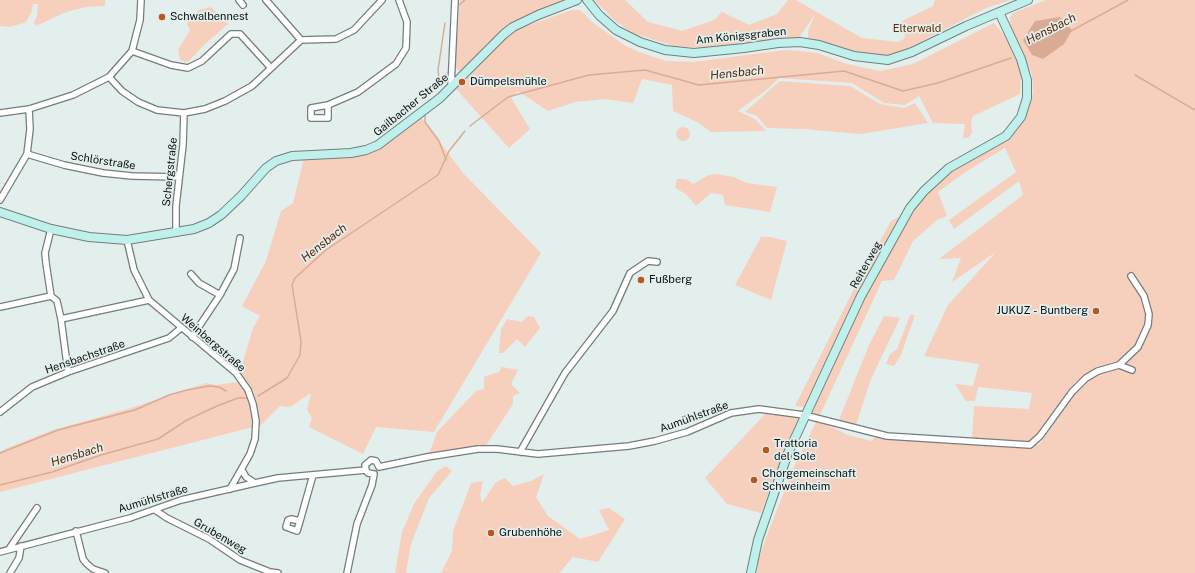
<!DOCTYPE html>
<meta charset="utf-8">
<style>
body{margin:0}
canvas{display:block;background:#e2efed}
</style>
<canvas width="1195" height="573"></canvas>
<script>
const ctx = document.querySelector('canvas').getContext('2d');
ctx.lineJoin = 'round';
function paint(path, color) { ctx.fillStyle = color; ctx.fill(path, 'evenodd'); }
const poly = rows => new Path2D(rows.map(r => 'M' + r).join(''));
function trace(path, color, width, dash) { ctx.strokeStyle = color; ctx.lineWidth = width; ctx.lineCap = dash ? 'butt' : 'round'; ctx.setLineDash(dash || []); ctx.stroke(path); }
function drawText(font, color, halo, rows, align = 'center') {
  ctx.font = font + ' "Public Sans",sans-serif'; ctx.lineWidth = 3.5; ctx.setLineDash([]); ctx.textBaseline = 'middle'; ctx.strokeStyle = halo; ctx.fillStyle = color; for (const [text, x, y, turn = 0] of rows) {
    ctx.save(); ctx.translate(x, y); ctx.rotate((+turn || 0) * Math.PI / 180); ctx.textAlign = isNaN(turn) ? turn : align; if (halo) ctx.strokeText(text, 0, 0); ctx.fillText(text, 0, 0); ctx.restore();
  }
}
paint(poly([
 [0,0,105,0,105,6,86,7,66,12,36,26,34,22,37,16,38,4,33,4,32,11,26,22,10,27,0,26],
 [460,0,567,0,537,11,508,25,485,46,466,69,459,71,455,66],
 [594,0,625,0,648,22,682,31,714,20,722,12,749,25,777,14,788,0,796,0,862,38,899,42,905,38,902,21,933,6,935,0,1011,0,986,8,903,51,889,55,875,55,849,51,825,42,808,39,808,31,815,14,799,38,778,38,745,44,704,48,674,46,632,33,613,19],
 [1046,0,1195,0,1195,573,757,573,759,558,767,535,795,464,817,420,848,435,872,441,875,436,975,445,1039,445,1071,398,1085,383,1077,380,1054,410,1042,430,1030,440,1024,443,972,439,974,406,1029,409,1032,393,978,387,975,401,966,401,955,384,973,386,979,364,924,356,948,305,996,252,952,282,961,258,939,259,1023,195,1019,181,954,229,949,220,1016,172,1005,148,967,171,938,192,947,216,937,220,913,241,894,280,882,281,820,415,811,413,863,299,910,213,928,192,951,171,1015,133,1025,116,1033,93,1032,74,1011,26,1010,17,1013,13],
 [211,7,228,24,204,45,189,61,185,62,180,59,178,50,190,30,187,24,192,16,199,10],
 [572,10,580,10,592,22,624,45,639,52,666,61,693,62,785,50,800,51,817,53,847,64,880,71,913,64,994,23,1008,40,1018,60,1021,72,1020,94,973,116,971,123,972,133,968,138,963,138,965,124,933,123,919,96,905,105,884,103,852,83,779,78,769,88,738,111,755,119,766,131,711,132,697,122,673,111,672,85,642,79,633,103,605,99,575,102,548,111,518,91,511,98,530,129,509,148,456,89,470,76,504,39,515,30],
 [780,81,850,86,880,104,904,108,915,103,928,123,861,134,803,129,767,128,757,116,745,112],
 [421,117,463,173,541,253,434,432,376,427,363,454,309,427,312,418,307,410,311,393,290,407,280,406,261,425,0,492,0,452,5,449,53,430,128,409,206,383,216,385,237,382,253,328,260,316,242,306,266,261,281,211,293,203,304,158,350,156],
 '676 134a7 7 0 1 1 14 0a7 7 0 1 1-14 0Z',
 [716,174,734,177,747,183,777,187,770,212,725,205,723,195,711,193,696,206,686,194,675,188,677,179,686,179,693,184,709,175],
 [899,217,864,281,804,407,795,406,858,281,891,221],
 [761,237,770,237,787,241,771,300,735,285],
 [910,315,915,315,901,355,894,366,886,364,890,354,897,349],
 [528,316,534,317,540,328,525,347,517,339,503,353,499,353,501,329,507,319,522,322],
 [884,316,900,318,871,379,856,425,839,420,869,345],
 [502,367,518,370,511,384,520,393,513,396,513,404,485,447,429,454,437,432,476,391,484,389,484,377,499,372],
 [766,413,799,418,784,452,761,513,727,504,705,478],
 [446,466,452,471,429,498,411,544,406,573,395,573,402,532,414,504,437,471],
 [544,474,536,497,548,516,580,539,609,530,599,510,609,508,625,519,598,562,573,557,559,573,441,573,452,551,453,531,471,483,483,481,480,495,482,503,496,482,505,478,513,486,531,481]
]), '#f7cfbd');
paint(poly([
 [1060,17,1072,30,1064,44,1043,59,1032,55,1023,40,1035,21]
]), '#d9ab95');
trace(poly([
 [459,5,465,0],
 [1071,31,1128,0],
 [1135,75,1195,110],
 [440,86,438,70,445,23],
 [425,116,425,122,439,141,446,160],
 [470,126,508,97,589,75,645,70,699,85,844,71,903,91,938,83,1011,58],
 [258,396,287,378,300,355,301,341,292,285,295,278,326,250,438,175,449,151,465,131],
 [0,453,58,430,135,410,169,395,187,390,209,386,219,387,226,391],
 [0,485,52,472,101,455,158,439,187,420,217,406,238,398,246,398]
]), '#d9ab95', 1.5);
const street = poly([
 [239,0,243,5],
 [266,0,301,40],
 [132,51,171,65,188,68,202,61,231,34,240,34,271,68],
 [109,77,122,91,138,102,157,110,184,113,205,109,225,101,252,86,301,40,336,39,354,30,382,0],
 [451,87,455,0],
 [328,105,328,118,311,118,311,108,328,105,358,92,396,64,406,48,407,22,399,0],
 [0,113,29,109,73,95,109,77,132,51,140,20,141,0],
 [27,154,64,165,103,173,132,176,178,177],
 [0,200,27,154,30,129,29,109],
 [51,229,45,253,46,263,51,296,57,301,61,319,68,372],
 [176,233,176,206,183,145,184,113],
 [127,240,134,270,149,300,236,373,248,390,253,404,256,421,255,439,250,454,230,489],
 [191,274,199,283,220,295],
 [0,307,51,296],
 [61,319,149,300],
 [192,337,220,295,234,269,240,238],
 [1119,365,1132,370],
 [0,412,32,387,68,372,169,338,181,328],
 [520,452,565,373,613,311,630,273,648,261,657,262],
 [379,467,427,457,478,449,497,449,538,454,629,446,655,441,687,432,731,413,759,409,804,415,887,436,1030,445,1040,436,1072,392,1086,378,1098,371,1119,365,1138,347,1148,325,1149,314,1144,296,1131,276],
 [242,470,246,477,255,483],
 [366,470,365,465,371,460,376,461,379,467],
 [155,510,167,518,209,539,240,560,270,572,278,573],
 [300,521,297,531,286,527,288,520,291,519,300,521,313,475],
 [76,531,83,559,86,563,93,569,105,573],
 [9,549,37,508],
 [0,552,130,518,181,500,255,483,278,478,366,470,368,473,374,474],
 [10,573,19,558,21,546],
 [347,573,357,524,372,485,374,474]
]);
const secondary = poly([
 [587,0,599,15,616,30,640,42,665,50,694,53,744,48,778,43,800,42,819,45,854,56,888,60,912,52,966,26,1028,0],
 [0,212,51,229,89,237,127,240,194,229,209,223,221,215,241,196,266,168,276,161,292,156,351,153,366,150,378,145,440,98,504,34,513,27,538,15,577,0],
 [751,573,758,540,788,453,861,296,910,208,924,191,949,168,1006,136,1021,117,1027,98,1027,80,1021,59,999,12]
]);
trace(street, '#737e7c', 8);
trace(secondary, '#737e7c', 10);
trace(street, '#fff', 5.5);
trace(secondary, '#c0f0ec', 8);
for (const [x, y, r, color] of [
 [162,17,4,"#ba571d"],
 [462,82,4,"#ba571d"],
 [641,280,4,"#ba571d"],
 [1096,311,4,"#ba571d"],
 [766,450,4,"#ba571d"],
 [754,480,4,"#ba571d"],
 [491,533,4,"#ba571d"]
]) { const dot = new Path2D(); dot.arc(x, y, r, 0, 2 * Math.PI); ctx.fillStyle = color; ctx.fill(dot); trace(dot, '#e2efed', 1.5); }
drawText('11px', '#0c1010', '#e2efed', [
 ["Schwalbennest",170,17],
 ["Dümpelsmühle",470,82],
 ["Fußberg",649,280],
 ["JUKUZ - Buntberg",1088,311,"right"],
 ["Trattoria",774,444],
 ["del Sole",774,457],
 ["Chorgemeinschaft",762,474],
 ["Schweinheim",762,487],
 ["Grubenhöhe",499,533]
], 'left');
drawText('11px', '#622a07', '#e2efed', [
 ["Elterwald",917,29]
]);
drawText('11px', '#0c1010', '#e2efed', [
 ["Am Königsgraben",741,36,-6],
 ["Gailbacher Straße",411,105,-39],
 ["Schlörstraße",103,161,9],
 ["Schergstraße",170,172,-84],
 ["Reiterweg",866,265,-61],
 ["Weinbergstraße",213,343,41],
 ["Hensbachstraße",85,357,-19],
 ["Aumühlstraße",694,417,-20],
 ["Aumühlstraße",153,499,-17],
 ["Grubenweg",220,536,30]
]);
drawText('italic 12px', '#5e2603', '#e2efed', [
 ["Hensbach",1051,29,-27],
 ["Hensbach",737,73,-6],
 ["Hensbach",324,243,-38],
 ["Hensbach",77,455,-17]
]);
</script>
